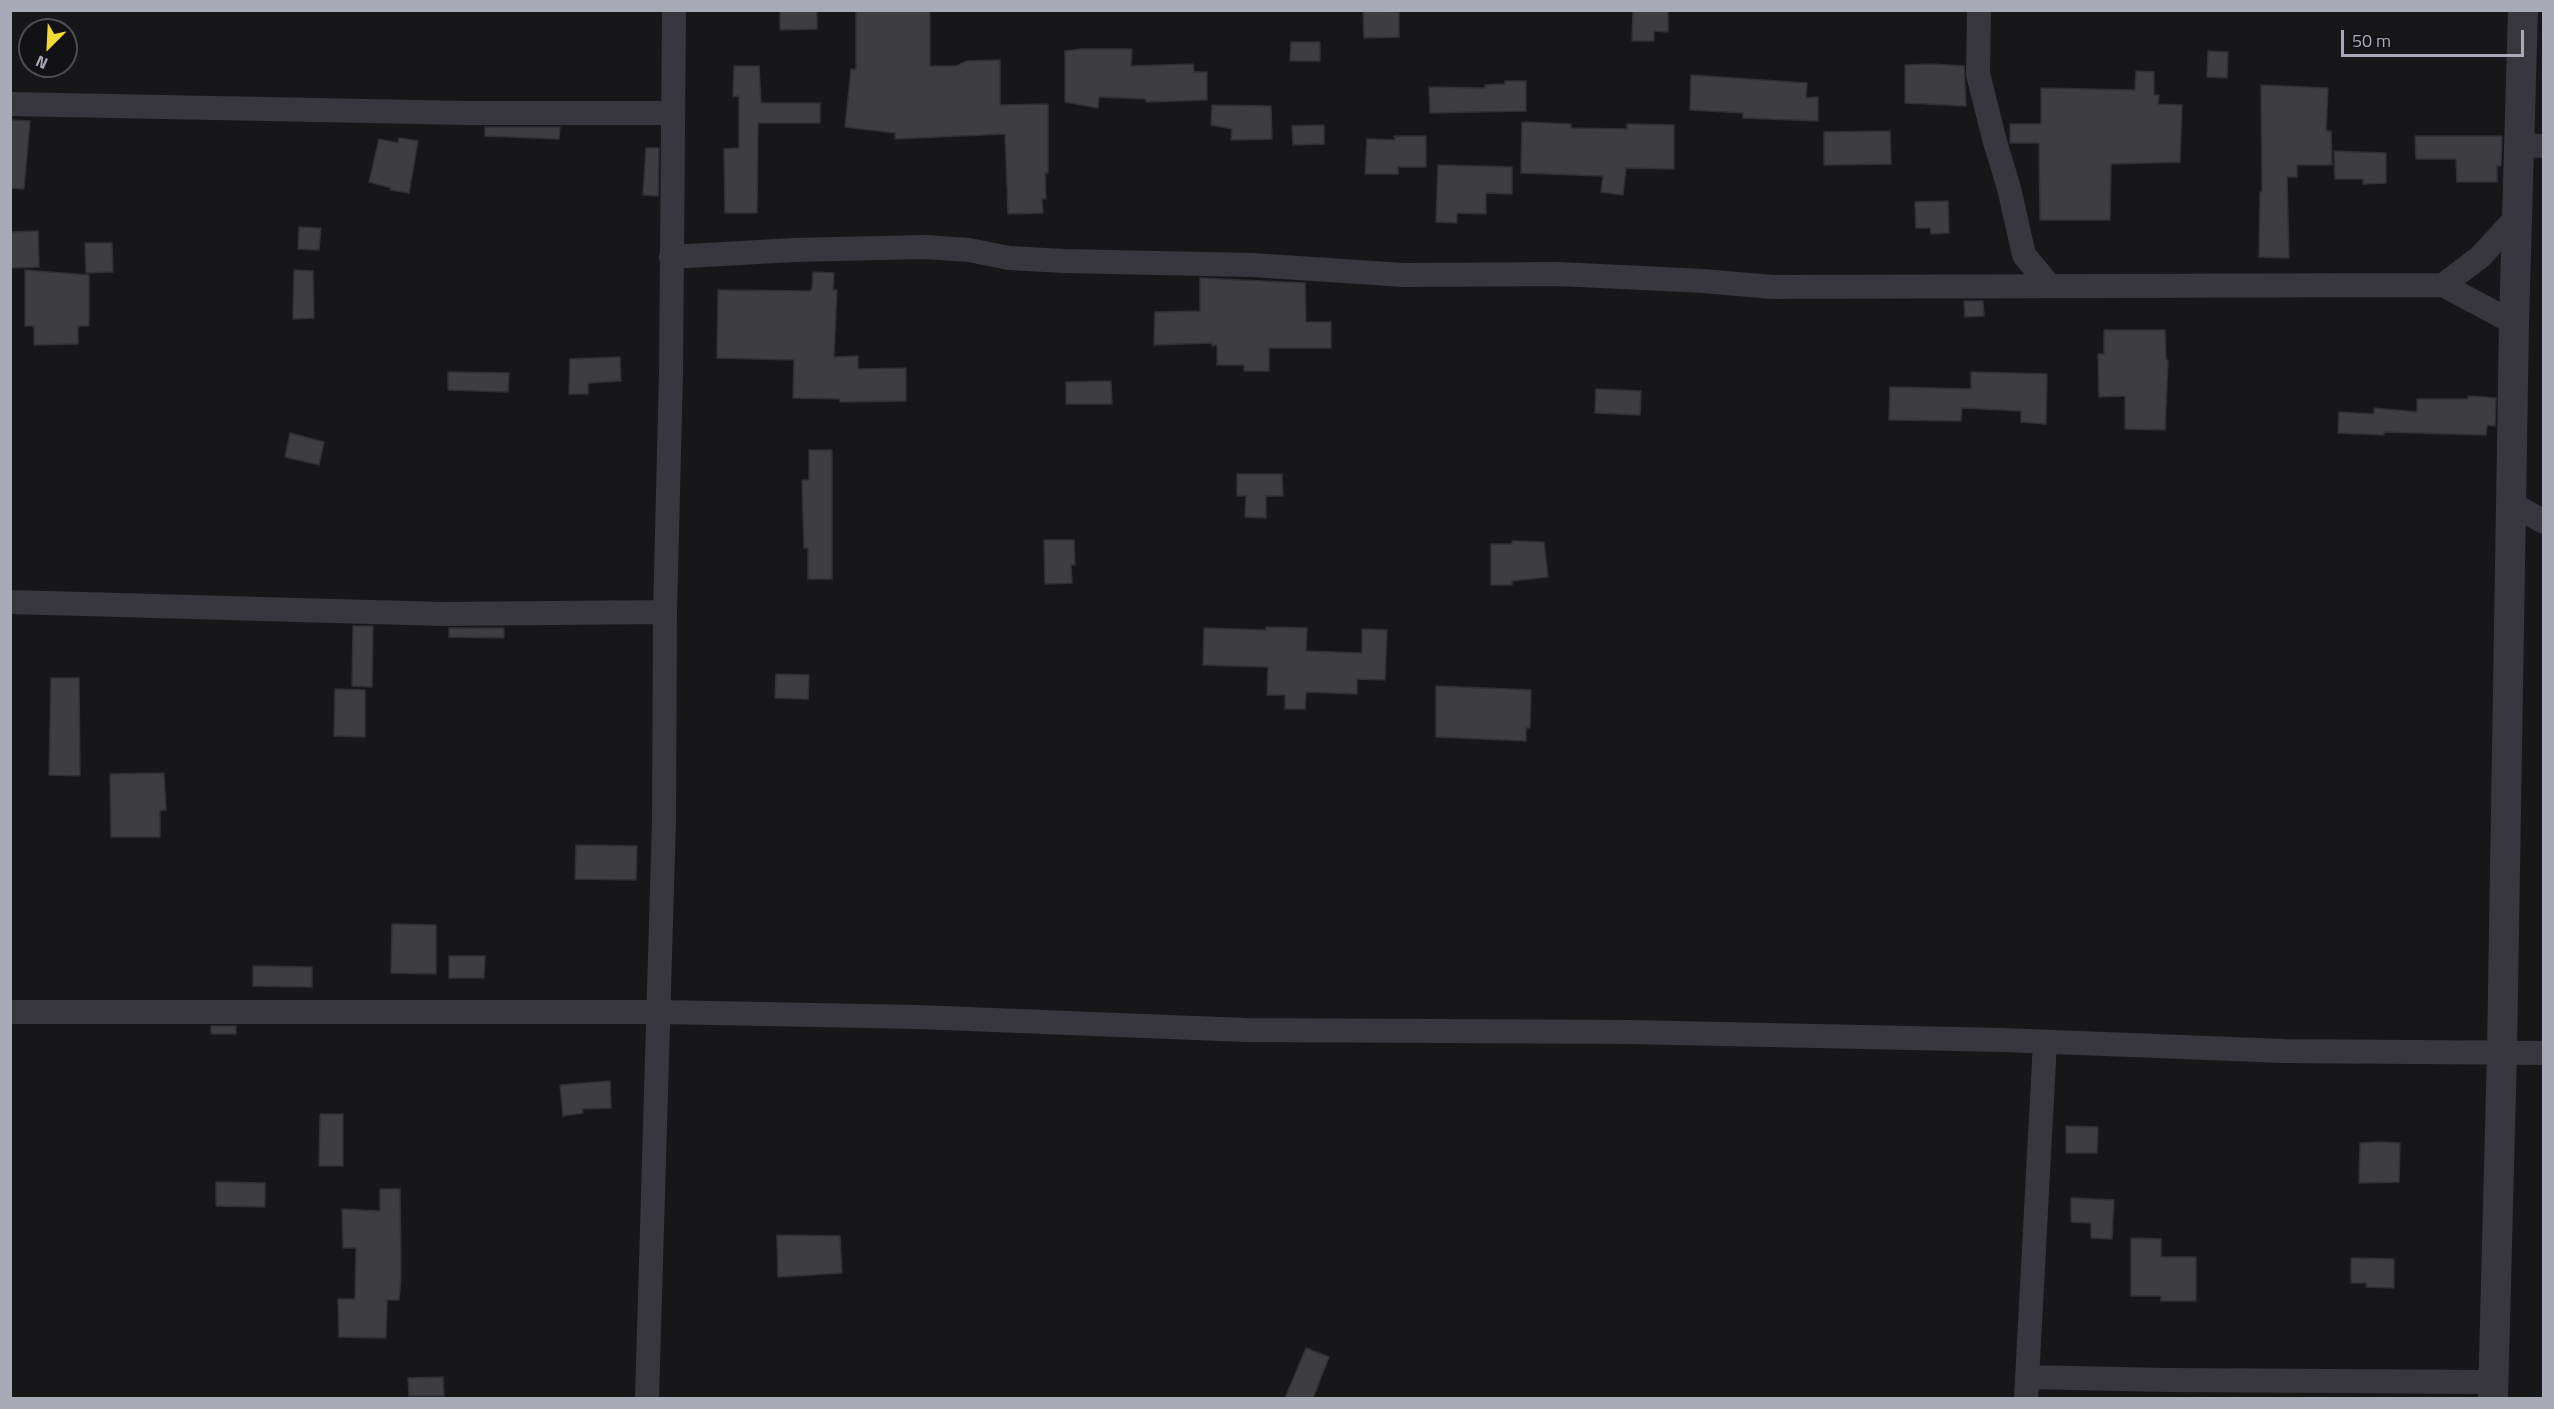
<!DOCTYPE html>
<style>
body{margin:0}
#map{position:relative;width:2554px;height:1409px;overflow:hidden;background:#171618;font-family:"Titillium Web",sans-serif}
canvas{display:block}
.frame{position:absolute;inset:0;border:12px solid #a8aab8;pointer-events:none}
.north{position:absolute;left:18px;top:18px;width:60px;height:60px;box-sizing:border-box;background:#121113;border:2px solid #4e4e55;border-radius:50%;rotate:204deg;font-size:16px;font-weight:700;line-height:24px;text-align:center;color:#a8aab8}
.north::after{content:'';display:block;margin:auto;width:21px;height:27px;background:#f2db34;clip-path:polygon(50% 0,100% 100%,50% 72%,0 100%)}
.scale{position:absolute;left:2341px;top:30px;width:183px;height:27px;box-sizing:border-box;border:3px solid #a8aab8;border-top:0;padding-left:8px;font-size:18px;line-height:21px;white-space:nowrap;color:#a8aab8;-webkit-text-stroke:4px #121113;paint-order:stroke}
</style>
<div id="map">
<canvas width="2554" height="1409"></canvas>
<div class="frame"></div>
<div class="north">N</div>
<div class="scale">50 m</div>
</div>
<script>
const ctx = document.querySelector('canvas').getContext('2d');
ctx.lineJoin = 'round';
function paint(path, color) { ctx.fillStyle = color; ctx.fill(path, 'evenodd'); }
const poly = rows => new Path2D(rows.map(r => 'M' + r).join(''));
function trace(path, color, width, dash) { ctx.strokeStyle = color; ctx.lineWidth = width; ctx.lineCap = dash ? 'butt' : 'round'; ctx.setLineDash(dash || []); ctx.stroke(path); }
const building = poly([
 [780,10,817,10,817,29,780,30,780,10],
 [856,10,930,11,930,66,956,66,967,61,1000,60,1000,105,1048,104,1048,173,1045,173,1046,199,1042,199,1043,213,1008,214,1005,134,895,139,895,133,845,127,851,69,856,69,856,10],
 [1363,10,1399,12,1399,37,1364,38,1363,10],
 [1633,10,1668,10,1668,32,1654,31,1654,41,1632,41,1633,10],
 [1291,42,1320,42,1320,61,1290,61,1291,42],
 [1082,49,1132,49,1131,66,1193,64,1194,72,1207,72,1207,100,1146,102,1146,99,1099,97,1098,108,1065,102,1065,51,1082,49],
 [2208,51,2228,52,2227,78,2207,77,2208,51],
 [1932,64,1964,66,1966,106,1905,103,1905,65,1932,64],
 [734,66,759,66,761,103,820,103,820,123,758,123,757,213,725,213,724,149,739,148,739,96,733,97,734,66],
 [2136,71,2154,72,2154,95,2159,95,2158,104,2182,105,2180,162,2111,164,2110,220,2040,220,2039,143,2010,143,2010,124,2041,124,2041,88,2135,90,2136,71],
 [1691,75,1807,83,1806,98,1818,97,1818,121,1743,118,1743,113,1690,110,1691,75],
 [1505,81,1526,81,1526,111,1430,113,1429,87,1485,88,1485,85,1505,84,1505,81],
 [2261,85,2328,88,2326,131,2331,131,2332,165,2297,165,2297,177,2287,177,2289,258,2259,257,2260,192,2262,192,2261,85],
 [1212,105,1271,106,1272,139,1231,140,1232,129,1211,125,1212,105],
 [10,120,30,121,24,189,10,188,10,120],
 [1522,122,1571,124,1571,128,1627,129,1627,124,1674,125,1674,169,1626,168,1623,195,1601,192,1603,176,1521,173,1522,122],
 [1324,125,1324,144,1293,145,1292,126,1324,125],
 [485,127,560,127,559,139,485,136,485,127],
 [1890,131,1891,164,1824,165,1824,132,1890,131],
 [1394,136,1426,136,1426,167,1398,167,1398,174,1365,174,1367,139,1395,140,1394,136],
 [2415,136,2502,136,2501,166,2497,166,2497,182,2457,182,2456,159,2416,159,2415,136],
 [399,138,418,141,409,193,390,190,391,188,369,182,379,139,398,143,399,138],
 [646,148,659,148,658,196,643,195,646,148],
 [2334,151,2386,153,2386,183,2363,184,2363,179,2335,179,2334,151],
 [1438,165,1512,167,1512,194,1486,193,1486,214,1457,213,1457,223,1436,222,1438,165],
 [1948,201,1949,233,1931,234,1930,228,1916,228,1915,202,1948,201],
 [299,227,321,228,319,250,298,249,299,227],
 [38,231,39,267,10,268,10,232,38,231],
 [85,243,112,243,113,272,86,273,85,243],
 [25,270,89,275,89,326,78,326,78,344,34,345,34,326,25,326,25,270],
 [294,270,313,271,314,318,293,319,294,270],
 [813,272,834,273,833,290,837,290,834,357,858,356,858,369,906,368,906,401,840,402,840,399,793,398,794,360,717,358,718,290,810,291,812,289,813,272],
 [1200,278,1305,283,1306,322,1331,322,1331,348,1269,348,1269,371,1244,371,1244,365,1217,365,1217,345,1212,346,1212,343,1154,345,1155,312,1200,311,1200,278],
 [1964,301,1983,301,1984,316,1965,317,1964,301],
 [2104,330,2165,330,2166,360,2168,360,2165,430,2125,429,2125,396,2099,397,2098,354,2104,354,2104,330],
 [620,357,621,381,588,383,588,394,569,394,570,359,620,357],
 [448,372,509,373,508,392,448,390,448,372],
 [1971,372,2047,374,2046,424,2021,422,2021,411,1962,408,1961,421,1889,420,1890,387,1971,389,1971,372],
 [1111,381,1112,404,1066,404,1066,382,1111,381],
 [1596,389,1641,391,1640,415,1595,413,1596,389],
 [2468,396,2496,398,2495,426,2487,425,2486,435,2384,432,2384,435,2338,433,2339,412,2374,414,2374,408,2417,412,2417,399,2468,399,2468,396],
 [290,433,324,442,319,465,285,457,290,433],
 [809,450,832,450,832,579,808,579,808,548,804,548,802,480,809,480,809,450],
 [1237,474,1282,474,1283,496,1266,496,1266,518,1245,517,1246,496,1237,496,1237,474],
 [1044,540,1074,540,1075,565,1071,565,1072,583,1045,584,1044,540],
 [1512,541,1544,542,1548,577,1512,581,1512,585,1491,585,1491,544,1512,544,1512,541],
 [353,626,373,626,372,687,352,686,353,626],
 [1266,627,1307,628,1306,651,1362,653,1362,629,1387,630,1385,680,1357,679,1357,694,1306,692,1305,709,1285,709,1285,695,1267,695,1268,667,1203,665,1204,628,1266,630,1266,627],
 [449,628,504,628,504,638,449,637,449,628],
 [776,674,809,675,808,699,775,698,776,674],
 [51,678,79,678,80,776,49,775,51,678],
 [1436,686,1531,690,1530,728,1526,728,1526,741,1436,737,1436,686],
 [335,689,365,690,365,737,334,736,335,689],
 [164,773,166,810,160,811,160,837,111,837,110,774,164,773],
 [576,845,637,846,636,880,575,879,576,845],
 [392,924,436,925,436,974,391,973,392,924],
 [449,956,485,956,484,978,449,978,449,956],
 [253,966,312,967,312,987,253,986,253,966],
 [211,1026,236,1026,236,1034,211,1034,211,1026],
 [610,1081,611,1108,582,1109,583,1113,563,1116,560,1085,610,1081],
 [320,1114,343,1114,343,1166,319,1166,320,1114],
 [2066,1126,2098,1127,2097,1153,2066,1153,2066,1126],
 [2378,1142,2400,1143,2399,1182,2359,1183,2360,1143,2378,1142],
 [216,1182,265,1183,265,1207,216,1206,216,1182],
 [380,1189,400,1189,401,1277,399,1300,387,1300,386,1338,339,1337,338,1299,355,1299,356,1248,343,1248,342,1209,380,1211,380,1189],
 [2071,1198,2114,1200,2112,1239,2091,1238,2091,1223,2071,1222,2071,1198],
 [777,1235,840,1236,842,1273,778,1277,777,1235],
 [2131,1238,2161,1239,2161,1257,2196,1257,2196,1301,2161,1301,2161,1296,2131,1296,2131,1238],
 [2351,1258,2394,1259,2394,1288,2366,1287,2366,1283,2351,1283,2351,1258],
 [1306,1348,1329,1357,1313,1398,1285,1398,1306,1348],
 [443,1377,444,1396,409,1396,408,1378,443,1377]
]);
paint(building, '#3e3e42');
trace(building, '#313034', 1.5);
trace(poly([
 [1979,10,1978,74,1995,142,2009,188,2024,255,2049,285],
 [10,104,468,113,672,113],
 [2519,145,2544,146],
 [671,257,793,250,925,247,969,250,1009,258,1064,261,1252,265,1404,275,1559,274,1703,281,1772,287,2443,285,2514,323],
 [2443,285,2480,257,2517,217],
 [2511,503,2544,522],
 [10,602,443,614,665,612],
 [10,1012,660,1012,918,1017,1245,1030,1630,1032,2002,1040,2284,1051,2544,1053],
 [2027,1377,2168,1380,2493,1382],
 [647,1398,664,820,665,612,671,373,674,10],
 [2026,1398,2045,1042]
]), '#38373d', 24);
trace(poly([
 [2493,1398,2502,1052,2514,323,2523,10]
]), '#38373d', 30);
</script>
